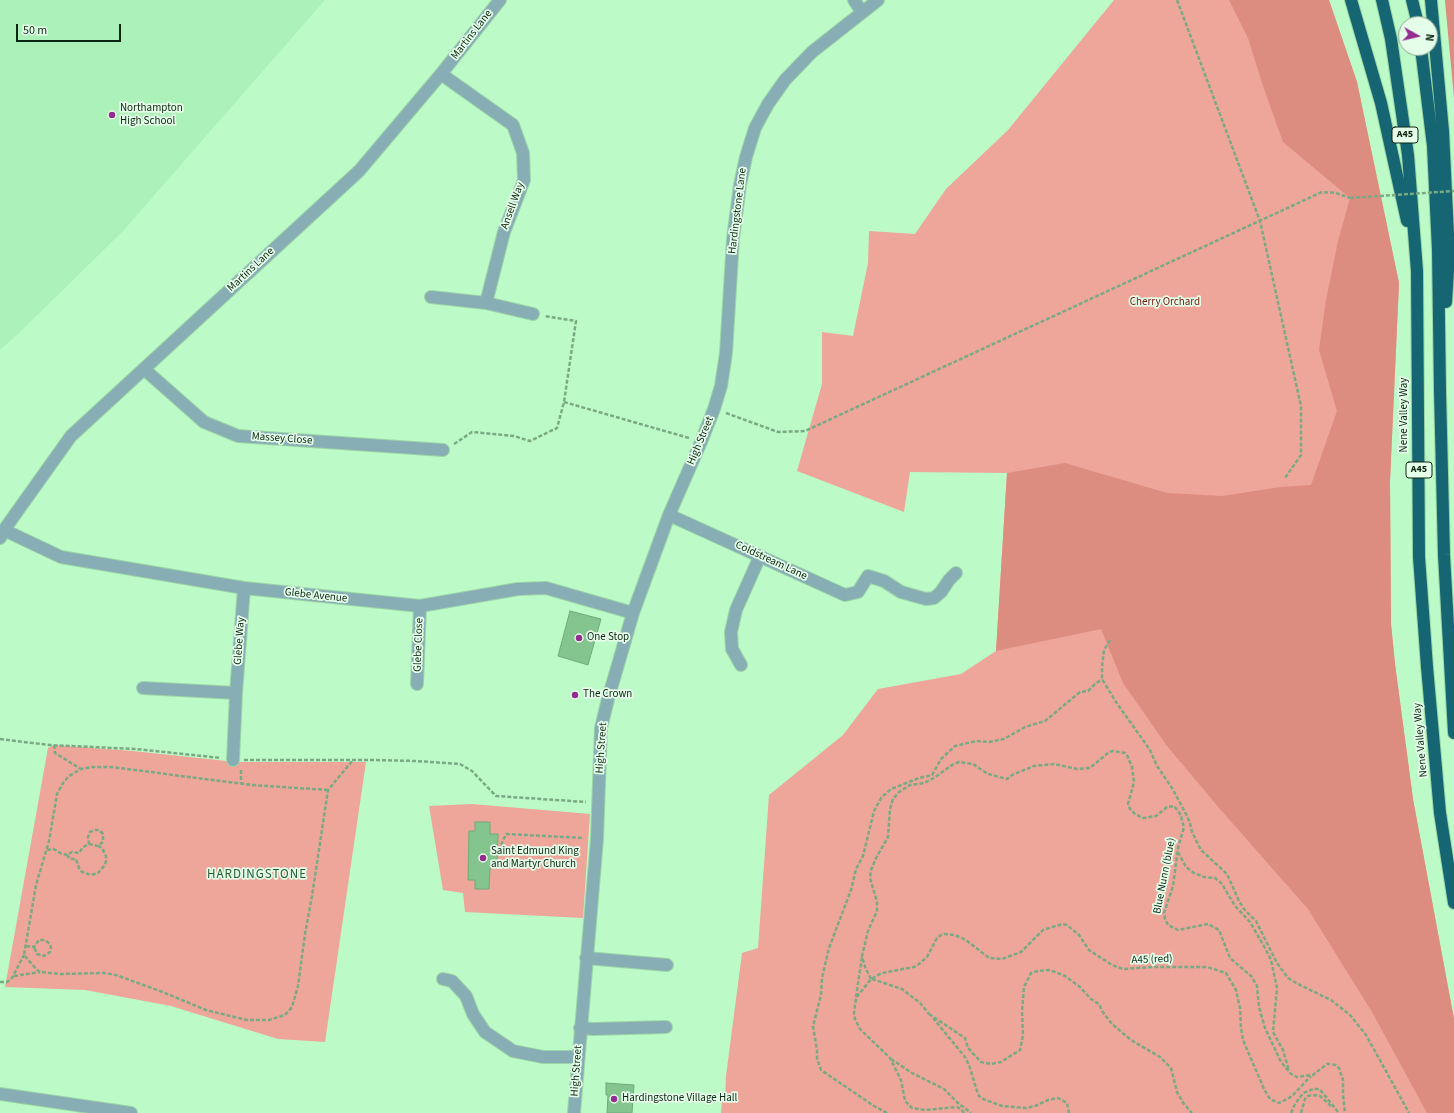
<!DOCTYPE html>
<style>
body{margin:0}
#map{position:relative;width:1454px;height:1113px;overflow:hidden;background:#bcfbc7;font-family:"Source Sans 3",sans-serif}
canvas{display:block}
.north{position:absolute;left:1398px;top:16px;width:40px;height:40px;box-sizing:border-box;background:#e5fee9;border:1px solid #8fa893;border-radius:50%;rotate:98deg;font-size:11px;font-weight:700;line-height:16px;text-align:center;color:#0d2613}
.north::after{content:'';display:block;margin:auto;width:14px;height:18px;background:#952d91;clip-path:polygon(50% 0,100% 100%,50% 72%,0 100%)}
.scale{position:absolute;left:16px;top:24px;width:105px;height:18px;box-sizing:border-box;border:2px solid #0d2613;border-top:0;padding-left:5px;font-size:12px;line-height:14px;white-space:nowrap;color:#0d2613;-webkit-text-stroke:3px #e5fee9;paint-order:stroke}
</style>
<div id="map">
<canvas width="1454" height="1113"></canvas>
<div class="north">N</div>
<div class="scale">50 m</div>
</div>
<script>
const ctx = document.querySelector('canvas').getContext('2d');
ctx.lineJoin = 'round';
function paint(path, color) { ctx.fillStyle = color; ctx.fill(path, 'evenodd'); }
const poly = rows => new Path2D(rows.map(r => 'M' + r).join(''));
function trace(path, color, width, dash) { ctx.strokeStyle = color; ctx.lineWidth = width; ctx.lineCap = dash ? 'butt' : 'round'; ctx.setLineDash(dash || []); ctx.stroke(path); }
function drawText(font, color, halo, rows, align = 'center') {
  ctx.font = font + ' "Source Sans 3",sans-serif'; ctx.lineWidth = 3.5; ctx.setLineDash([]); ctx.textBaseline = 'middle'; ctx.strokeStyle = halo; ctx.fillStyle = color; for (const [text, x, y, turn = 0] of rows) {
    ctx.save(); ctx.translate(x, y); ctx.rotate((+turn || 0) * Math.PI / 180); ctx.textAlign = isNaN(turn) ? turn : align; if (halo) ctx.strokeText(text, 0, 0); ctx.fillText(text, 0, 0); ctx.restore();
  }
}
paint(poly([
 [0,0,325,0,124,230,19,333,0,350]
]), '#acf1b9');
paint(poly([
 [1114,0,1329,0,1357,82,1399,283,1390,481,1391,624,1395,664,1413,799,1454,1019,1454,1113,721,1113,722,1100,725,1099,726,1076,742,953,758,948,769,795,843,735,878,689,961,674,996,651,1007,473,910,472,904,512,797,471,822,384,822,332,853,336,868,263,869,231,915,234,946,189,1008,130],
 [54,745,133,751,236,762,366,762,325,1042,278,1039,171,1006,85,990,5,987,48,748],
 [472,804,590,814,583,918,465,912,463,893,443,890,429,806]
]), '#eea59a');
paint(poly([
 [1229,0,1329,0,1357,82,1399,283,1390,481,1391,624,1395,664,1413,799,1454,1019,1454,1113,1427,1113,1372,1012,1308,909,1220,809,1167,746,1123,683,1101,629,996,651,1007,473,1065,463,1167,493,1222,496,1281,487,1311,485,1337,411,1319,350,1326,300,1338,241,1350,198,1283,142,1263,86,1248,38],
 [1445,0,1454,0,1454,98,1445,1]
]), '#dd8d80');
const building = poly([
 [570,611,601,619,588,665,558,656,570,611],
 [475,822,490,822,490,834,498,834,497,868,490,868,489,889,475,889,475,880,468,880,469,831,475,831,475,822],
 [606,1083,634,1085,632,1113,607,1113,608,1095,606,1095,606,1083]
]);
paint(building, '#83c48f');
trace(building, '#6fab7b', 1);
const minor = poly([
 [854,0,862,12],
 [441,74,513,125,523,153,524,180,504,232,486,303],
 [431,297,486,303,533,314],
 [144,369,204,422,238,436,443,450],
 [669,515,845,595,858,592,868,576,884,581,901,592,926,599,934,598,941,592,949,580,956,573],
 [4,530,61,557,244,588,420,606,518,589,546,588,633,613],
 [0,538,4,530,71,436,359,171,441,74,500,0],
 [741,665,732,649,731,632,736,610,760,556],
 [417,684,420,606],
 [143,688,236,693],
 [233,760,236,693,244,588],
 [586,958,667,965],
 [443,979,452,981,466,996,473,1014,485,1032,513,1051,543,1057,578,1057],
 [580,1028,593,1029,666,1027],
 [0,1094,131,1113],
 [574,1113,597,839,601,728,608,699,633,613,669,515,701,442,714,409,721,386,726,353,733,239,740,185,746,157,755,128,768,104,785,80,812,52,878,0]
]);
const highway = poly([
 [1351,0,1381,103,1407,221],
 [1382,0,1391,39,1408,155,1417,271,1419,557,1427,667,1440,813,1454,903],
 [1412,0,1418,24],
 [1431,0,1443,131,1449,255,1446,302],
 [1421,48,1433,146,1438,250,1440,391,1444,555,1454,733]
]);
trace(minor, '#9cd5a7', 14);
trace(highway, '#9cd5a7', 14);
trace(poly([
 [1177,0,1260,221,1301,406,1301,455,1285,478],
 [564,402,689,438],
 [726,413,778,432,805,431,1322,192,1336,193,1350,198],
 [454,444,472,432,514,436,530,441,557,428,564,402,576,321,544,316],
 [1110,640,1104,650,1102,667,1102,679,1116,702,1150,750,1157,766,1172,788,1185,812,1190,823,1192,832,1201,850,1227,874,1239,901,1244,909,1256,921,1277,963,1288,978,1298,984,1331,1000,1350,1015,1366,1035,1409,1113],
 [0,739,49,745,136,749,221,758],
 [54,745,55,753,81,769],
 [244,760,372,760,416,761,460,764,472,771,496,796,586,802],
 [241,770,241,783],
 [328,790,252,785,111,767,93,767,81,769,69,776,63,783,57,794,49,841,36,885,24,955,37,970,41,972,60,974,104,973,116,975,160,991,206,1010,247,1020,269,1020,285,1015,292,1007,298,986,305,934,312,896,328,790,353,760],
 [89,844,98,846],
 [501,845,506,834,584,838],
 [47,850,53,849,58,851,60,853,67,855,72,852,79,853,83,847,89,844,88,837,90,832,95,830,99,830,103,834,103,842,98,846,102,848,106,856,106,861,105,865,98,873,91,875,82,872,79,868,76,859,70,859,67,855],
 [1178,852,1186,867,1194,873,1204,877,1215,878,1222,884,1235,906,1250,922,1265,948,1271,960,1277,988,1273,1032,1283,1050,1289,1071],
 [26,946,34,947,39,940,43,940,46,941,50,944,51,948,50,952,44,956,37,954,34,947],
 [14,976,40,972],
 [871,979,865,967,862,956,868,931,877,911,877,902,870,878,871,870,876,858,888,837,890,809,893,799,899,792,910,785,924,783,934,778,952,765,959,762,973,764,988,774,1007,779,1012,775,1034,766,1054,764,1077,769,1090,768,1109,752,1113,751,1125,753,1127,755,1132,767,1134,782,1128,804,1130,809,1135,814,1143,818,1156,816,1167,807,1174,806,1181,815,1182,821,1184,827,1178,848,1173,886,1164,913,1165,919,1168,925,1178,930,1208,924,1219,930,1230,958,1251,976,1257,986,1259,1007,1265,1028,1281,1062,1291,1074,1297,1077,1313,1075,1327,1064,1336,1065,1339,1068,1343,1080,1343,1095,1345,1113],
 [872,979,902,989,920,1003,929,1014],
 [0,982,7,982,12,978,24,955],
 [856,997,862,957],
 [929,1014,965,1038,968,1048,981,1062,991,1064,1001,1062,1020,1050,1023,1035,1022,1011,1024,987,1031,973,1038,971,1050,970,1065,976,1080,987,1091,999,1099,1004,1102,1011,1112,1024,1131,1040,1160,1057,1171,1068,1177,1092,1184,1104,1192,1113],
 [933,1018,965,1057,969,1065,977,1091,979,1096,983,1099,1002,1106,1026,1108,1035,1106,1048,1100,1058,1098,1067,1103,1069,1113],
 [891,1059,912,1073,944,1089,958,1103,971,1113],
 [887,1113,874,1106,821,1070,817,1059,817,1050,813,1026,821,995,822,978,829,948,851,890,856,869,863,856,874,811,881,798,891,789,919,778,932,775,941,759,955,746,976,741,989,742,1004,739,1025,727,1045,721,1080,692,1088,691,1094,685,1102,679],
 [964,1113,961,1109,957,1107,925,1110,912,1108,905,1101,901,1080,890,1058,860,1029,855,1019,854,1013,856,998,871,979,882,973,914,967,919,964,927,957,937,938,941,935,944,934,955,935,966,940,989,958,1002,959,1021,952,1043,930,1062,924,1067,925,1079,935,1089,950,1112,965,1123,969,1153,967,1207,967,1226,973,1236,990,1240,1008,1241,1028,1243,1040,1264,1089,1270,1099,1279,1103,1285,1100,1292,1096,1311,1076],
 [1291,1113,1295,1104,1303,1093,1313,1089,1319,1089,1322,1092,1338,1112],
 [1301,1113,1305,1099,1308,1096,1313,1095,1320,1096,1332,1107]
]), '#7aaa83', 2.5, [4, 2]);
trace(minor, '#88aeb5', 12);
trace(highway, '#156672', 12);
trace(poly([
 [1350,198,1454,191]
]), '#7aaa83', 2.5, [4, 2]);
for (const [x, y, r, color] of [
 [112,115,4,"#952d91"],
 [579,638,4,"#952d91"],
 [575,695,4,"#952d91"],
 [483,858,4,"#952d91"],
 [614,1099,4,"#952d91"]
]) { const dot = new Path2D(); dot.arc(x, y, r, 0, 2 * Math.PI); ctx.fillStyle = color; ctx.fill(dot); trace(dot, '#e5fee9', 1.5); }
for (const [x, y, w] of [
 [1405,135,26],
 [1419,470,26]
]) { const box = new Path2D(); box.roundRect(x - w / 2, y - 8, w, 16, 3); ctx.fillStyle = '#e5fee9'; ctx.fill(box); trace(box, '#0d2613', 1); }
drawText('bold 10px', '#0d2613', null, [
 ["A45",1405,135],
 ["A45",1419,470]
]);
drawText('11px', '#0d2613', '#e5fee9', [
 ["Martins Lane",472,35,-52],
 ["Ansell Way",513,206,-70],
 ["Hardingstone Lane",738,211,-83],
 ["Martins Lane",251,270,-43],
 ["Nene Valley Way",1405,415,-90],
 ["Massey Close",282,439,4],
 ["High Street",701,441,-67],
 ["Coldstream Lane",771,561,25],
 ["Glebe Avenue",316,596,6],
 ["Glebe Way",240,641,-86],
 ["Glebe Close",419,645,-88],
 ["Nene Valley Way",1421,740,-95],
 ["High Street",602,748,-86],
 ["Blue Nunn (blue)",1165,876,-79],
 ["A45 (red)",1152,960,-2],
 ["High Street",577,1071,-86]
]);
drawText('11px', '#0d2613', '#e5fee9', [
 ["Northampton",120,109],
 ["High School",120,122],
 ["One Stop",587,638],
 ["The Crown",583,695],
 ["Saint Edmund King",491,852],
 ["and Martyr Church",491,865],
 ["Hardingstone Village Hall",622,1099]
], 'left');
drawText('11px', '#75160e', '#e5fee9', [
 ["Cherry Orchard",1165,303]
]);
ctx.letterSpacing = '1px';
drawText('13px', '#256035', '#e5fee9', [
 ["HARDINGSTONE",257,875]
]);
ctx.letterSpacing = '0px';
</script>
